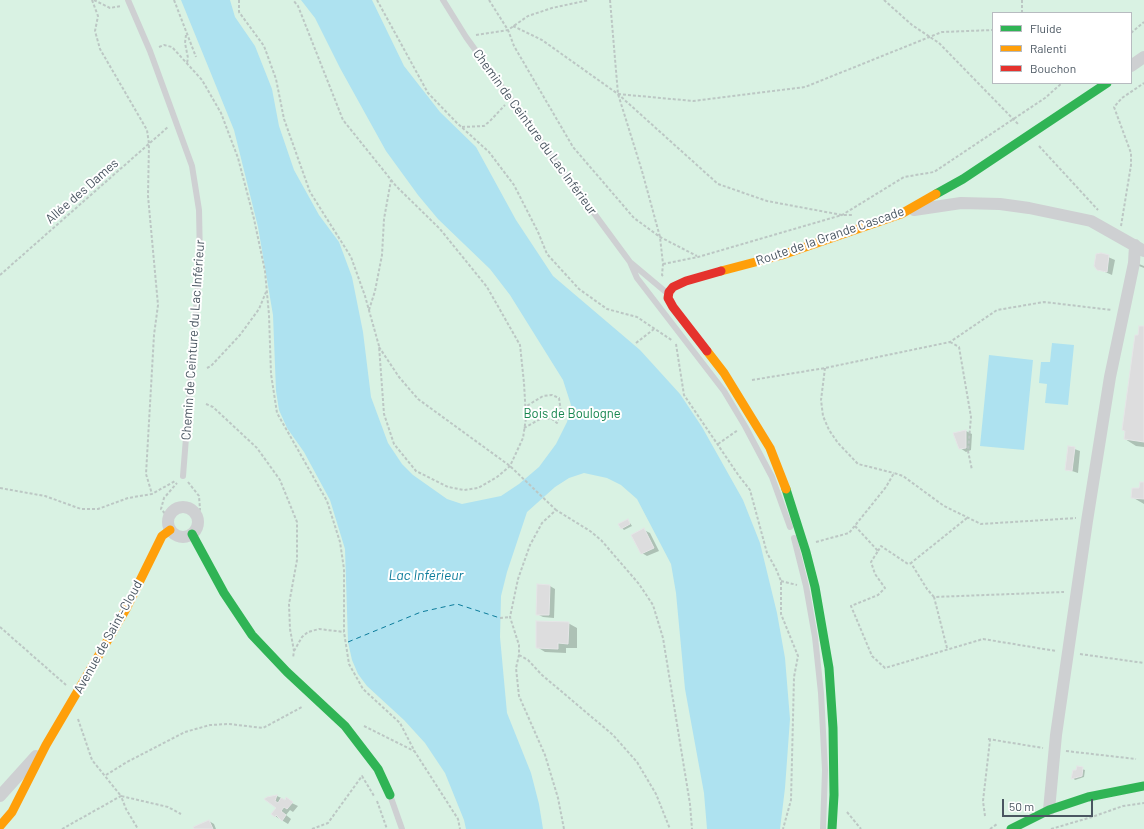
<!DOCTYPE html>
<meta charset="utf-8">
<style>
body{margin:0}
#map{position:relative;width:1144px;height:829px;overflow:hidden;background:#f4f4f4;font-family:Barlow,sans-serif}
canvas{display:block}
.legend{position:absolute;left:992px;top:12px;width:140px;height:72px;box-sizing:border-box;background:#fff;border:1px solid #b7bbc0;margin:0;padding:5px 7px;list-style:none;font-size:12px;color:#4a5661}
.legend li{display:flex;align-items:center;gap:8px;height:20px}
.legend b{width:20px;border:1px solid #b7bbc0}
.scale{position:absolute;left:1002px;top:799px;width:91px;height:18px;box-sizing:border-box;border:2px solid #4a5661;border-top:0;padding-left:5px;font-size:12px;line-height:14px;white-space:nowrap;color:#4a5661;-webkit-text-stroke:3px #fff;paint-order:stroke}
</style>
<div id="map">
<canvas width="1144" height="829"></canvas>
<ul class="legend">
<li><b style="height:5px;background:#30b455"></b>Fluide</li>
<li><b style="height:5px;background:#ff9f0a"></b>Ralenti</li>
<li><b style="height:5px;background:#e5322d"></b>Bouchon</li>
</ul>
<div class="scale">50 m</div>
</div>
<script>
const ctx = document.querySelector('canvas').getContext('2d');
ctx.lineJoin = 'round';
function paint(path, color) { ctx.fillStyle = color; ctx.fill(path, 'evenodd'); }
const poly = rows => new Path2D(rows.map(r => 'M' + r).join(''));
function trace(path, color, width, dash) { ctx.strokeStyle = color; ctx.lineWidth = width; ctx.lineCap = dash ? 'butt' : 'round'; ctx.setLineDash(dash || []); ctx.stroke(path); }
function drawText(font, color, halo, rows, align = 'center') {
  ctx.font = font + ' Barlow,sans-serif'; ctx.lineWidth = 4; ctx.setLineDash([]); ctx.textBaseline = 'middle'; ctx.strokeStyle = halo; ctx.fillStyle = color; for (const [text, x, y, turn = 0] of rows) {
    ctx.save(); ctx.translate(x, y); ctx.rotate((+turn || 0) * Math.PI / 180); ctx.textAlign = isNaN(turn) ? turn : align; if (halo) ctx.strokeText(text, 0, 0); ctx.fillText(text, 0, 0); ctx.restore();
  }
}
paint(poly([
 [0,0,1144,0,1144,829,0,829],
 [993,13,1131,13,1131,83,993,83]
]), '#d9f2e3');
paint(poly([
 [181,0,230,0,235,17,255,46,272,89,279,126,294,170,319,215,339,242,352,277,363,332,371,397,388,443,402,464,413,475,447,499,462,504,501,496,519,484,539,467,556,444,567,422,571,405,563,380,510,295,490,269,438,219,418,195,386,151,340,68,315,18,301,0,372,0,404,66,440,112,476,147,516,220,553,276,640,350,680,394,702,427,743,500,760,543,777,613,785,658,790,719,785,788,780,829,707,829,704,793,685,689,676,593,671,564,637,499,621,485,607,478,584,473,569,478,555,487,527,512,507,572,501,596,500,637,507,713,531,773,539,804,543,829,466,829,464,820,445,773,425,743,404,720,367,686,358,674,352,660,348,642,345,549,330,500,304,452,287,428,279,410,276,391,273,315,258,227,234,130],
 [1052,343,1074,345,1068,405,1045,403,1047,384,1039,383,1041,362,1050,362],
 [989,355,1033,360,1024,450,980,446]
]), '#aee2f0');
paint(poly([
 [1101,254,1115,260,1112,275,1098,269],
 [1139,264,1144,266,1144,268,1139,266],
 [1144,327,1144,447,1136,446,1125,439,1126,432,1123,430,1138,336],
 [966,431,972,434,971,450,966,452,960,448,954,434],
 [1069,447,1080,451,1078,473,1066,469],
 [1144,483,1144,504,1132,497],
 [628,520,632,526,624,530,622,528],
 [644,530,650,533,659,551,647,556,642,553],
 [550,586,555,589,554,618,543,617,537,614],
 [568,623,577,628,577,648,566,648,566,653,545,652,537,647],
 [1078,768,1085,770,1084,777,1075,780,1073,778],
 [277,796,298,806,293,812,290,810,286,815,291,819,288,824,275,816,277,808,268,798],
 [209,821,214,824,216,829,195,829]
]), '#0003');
trace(poly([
 [348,642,421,612,457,604,500,618]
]), '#0c7c9b', 1, [5, 4]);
const building = poly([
 [1101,253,1109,255,1107,272,1097,270,1094,266,1096,254,1101,253],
 [1139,326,1144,326,1144,442,1124,439,1125,431,1122,430,1135,335,1138,335,1139,326],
 [966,430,966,448,959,449,953,433,966,430],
 [1068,446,1075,447,1072,471,1065,470,1068,446],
 [1140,482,1144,482,1144,499,1131,498,1132,488,1139,488,1140,482],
 [628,519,630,524,621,529,618,524,628,519],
 [644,528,654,548,641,554,631,535,644,528],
 [537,584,550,585,549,615,536,615,537,584],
 [536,621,569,622,568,644,558,643,558,649,536,648,536,621],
 [1077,766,1083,767,1082,776,1071,779,1073,770,1076,770,1077,766],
 [277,795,275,801,278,803,281,798,285,800,286,797,293,802,287,809,284,807,281,811,286,815,282,821,276,815,275,817,271,814,276,808,264,799,267,797,277,795],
 [209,820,213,829,194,829,193,827,209,820]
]);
paint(building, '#ddddde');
trace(building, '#e5e6e7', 1);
trace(poly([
 [92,0,98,16,95,31,100,49,147,130,149,144,148,196,158,305,154,335,146,474,152,494],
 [94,0,110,8,121,6],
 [174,0,196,57],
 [239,0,239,12,264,46,276,79,284,119,310,192,351,257,365,296,379,346,384,414,394,444,416,471,448,487,464,490,478,488,497,477,510,466,523,438,526,418,524,383,520,345,487,287,440,229,396,186,343,120,298,6,293,0],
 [377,0,428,93,457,123,489,152,514,185,538,232,547,254,579,289,607,309,637,317,673,341],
 [489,0,508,30,514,46,573,147,634,218,660,237,697,256],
 [610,0,618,94,642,171,660,237,663,264,662,275,664,277],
 [884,0,912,25,939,43,1019,125],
 [1022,13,1022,0],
 [513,26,542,40,618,94,718,184,767,201,842,215,853,215],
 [1131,33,1144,22],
 [186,35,185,43,188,58,187,63],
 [476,35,508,30,528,16,552,8,589,0],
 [159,47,164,45,172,47,202,80,221,113,238,158,254,219,265,271,269,315,271,374,277,413,327,501,340,542,344,569,344,632,349,664,363,689,400,723,415,752,458,819,460,829],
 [618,94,693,101,805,87,942,32,993,30],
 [462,127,484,126,490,121,505,105],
 [1039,146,1098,210],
 [1121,226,1131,165,1131,153,1114,107,1122,98,1144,83],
 [663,264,698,257,842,215,904,177,934,172,1045,98,1062,83],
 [0,275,168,127],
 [369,310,375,291,382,255,384,219,391,180],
 [950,342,959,347,971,417,968,451,972,470],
 [636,343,654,329],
 [676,344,684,395,739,476,750,490,767,553,776,569,781,581,781,614,798,656,794,677,791,800,783,829],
 [379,347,399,377,418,399,510,466,556,510],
 [207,368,211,366,240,335,259,309,266,292],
 [825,368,821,400,823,416,829,430,838,443,858,464,894,473],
 [752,380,825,368,950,342,997,310,1044,302,1112,310],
 [206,404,213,407,257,448,280,480,297,522,297,560,289,604,290,629,294,651,293,658],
 [524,428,542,418,552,419,557,423,561,412,559,398,552,395,543,396,525,407],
 [718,444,738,430],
 [188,482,199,496,200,509,197,516],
 [0,488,45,496,81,509,98,509,128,498,152,494,175,481],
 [168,517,161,509,164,498,177,483],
 [855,526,878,551,871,562,875,574,885,588,878,595,851,606,872,656,885,668,983,639,1056,651],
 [816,542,849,533,886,487,894,473,903,476,944,506,981,524,1076,518],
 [878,551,881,546,908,564,911,563],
 [781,581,797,585],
 [934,597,927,589,911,563,967,518],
 [500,618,510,617],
 [0,627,66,685],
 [947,648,934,597,1064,592],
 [294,651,302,637,308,632,319,629,344,632],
 [1080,654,1144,663],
 [519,655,528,660,542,675,613,735,637,762,656,794,670,829],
 [78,719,92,760,121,796,168,807,181,814],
 [364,726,414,751],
 [988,739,1043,748],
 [1066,751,1136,759],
 [106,775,127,762,185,732,210,725,229,724,263,728,302,707],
 [377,801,387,829],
 [847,812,861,829],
 [985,816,983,801,990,740],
 [62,829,121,796,126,809,138,829],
 [312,829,328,823,362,776,374,796],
 [564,829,558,798,545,755,519,696,516,668,519,655,519,645,510,617,518,579,530,545,542,523,556,510,590,531,601,540,639,584,653,605,663,638,690,804,692,829],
 [990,829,997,824],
 [1051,829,1092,817,1123,806,1144,803]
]), '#bcc7c4', 2, [3, 2]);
trace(poly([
 [128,0,150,51,192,166,199,210,200,259,183,476],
 [443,0,466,37,540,140,630,262,667,293],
 [630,262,637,278,724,391,745,426,772,477,790,527],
 [794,538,806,586,815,637,821,693,825,770,823,829],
 [390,795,402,829]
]), '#ced0d2', 6);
trace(poly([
 [1131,66,1144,57],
 [914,210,961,203,1000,204,1029,208,1091,221,1144,251],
 '168 522a15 15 0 1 1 30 0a15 15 0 1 1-30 0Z',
 [0,796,36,756],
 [1049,810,1056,735,1087,521,1110,377,1134,263,1135,245]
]), '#ced0d2', 12);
trace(poly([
 [936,194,963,179,1107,83],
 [786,489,806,552,815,587,829,668,833,728,834,795,832,829],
 [192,534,224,593,252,635,287,672,345,726,378,769,390,795],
 [1011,829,1049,810,1088,797,1144,786]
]), '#30b455', 9);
trace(poly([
 [721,271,782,255,901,214,936,194],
 [707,351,724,373,770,448,786,489],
 [0,826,12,812,46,745,126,609,162,536,170,530]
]), '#ff9f0a', 9);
trace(poly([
 [707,351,673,307,668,298,669,292,673,287,686,281,721,271]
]), '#e5322d', 9);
drawText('13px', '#4a5661', '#fff', [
 ["Chemin de Ceinture du Lac Inférieur",535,132,54],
 ["Allée des Dames",82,191,-41],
 ["Route de la Grande Cascade",830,236,-19],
 ["Chemin de Ceinture du Lac Inférieur",193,340,-86],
 ["Avenue de Saint-Cloud",108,637,-61]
]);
drawText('13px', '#17864f', '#fff', [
 ["Bois de Boulogne",572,414]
]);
drawText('italic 14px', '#0c7c9b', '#fff', [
 ["Lac Inférieur",426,575]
]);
</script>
